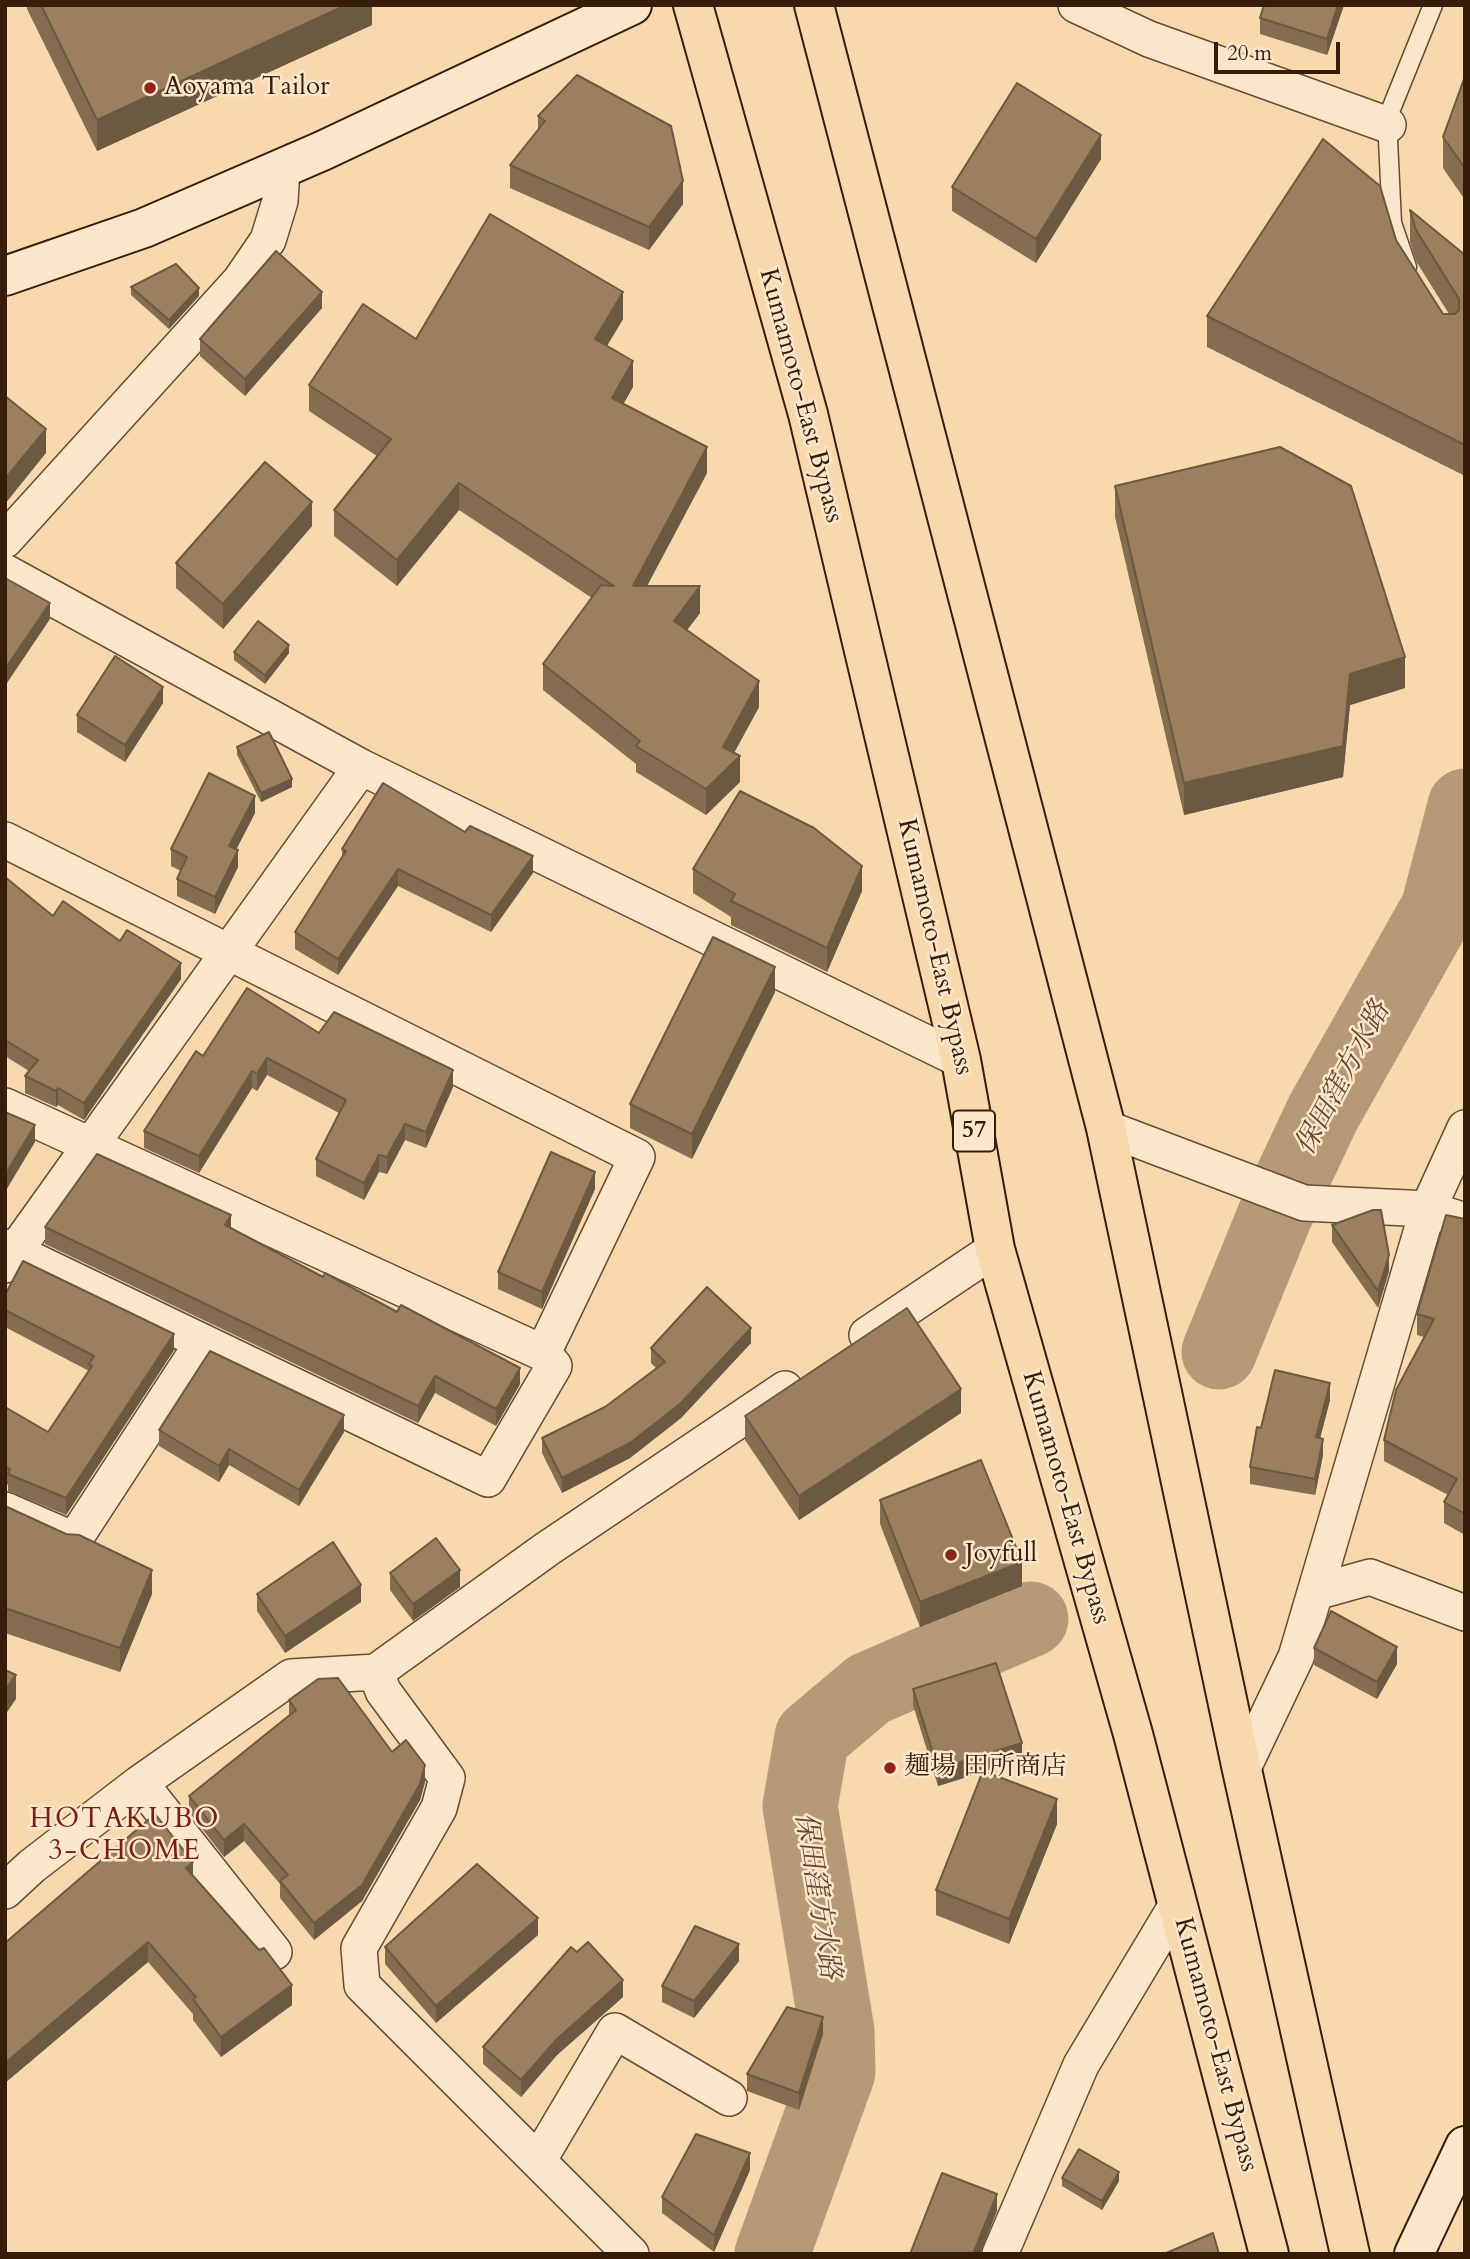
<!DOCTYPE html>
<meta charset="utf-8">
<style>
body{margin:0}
#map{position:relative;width:1470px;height:2259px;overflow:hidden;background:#f8d9ae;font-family:Cardo,serif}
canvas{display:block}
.frame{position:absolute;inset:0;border:7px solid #361d09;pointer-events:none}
.scale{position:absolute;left:1214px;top:42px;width:126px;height:32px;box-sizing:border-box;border:4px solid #361d09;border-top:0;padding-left:9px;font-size:21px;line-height:24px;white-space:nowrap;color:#361d09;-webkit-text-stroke:5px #fae6ca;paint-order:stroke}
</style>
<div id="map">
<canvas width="1470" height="2259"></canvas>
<div class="frame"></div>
<div class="scale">20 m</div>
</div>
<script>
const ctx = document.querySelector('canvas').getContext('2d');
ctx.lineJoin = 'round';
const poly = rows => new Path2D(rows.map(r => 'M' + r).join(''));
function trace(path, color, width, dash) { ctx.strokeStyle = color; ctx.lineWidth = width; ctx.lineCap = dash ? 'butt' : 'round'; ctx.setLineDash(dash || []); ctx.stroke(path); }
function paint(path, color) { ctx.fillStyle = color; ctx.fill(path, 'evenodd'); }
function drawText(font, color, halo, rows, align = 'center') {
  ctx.font = font + ' Cardo,"Noto Serif JP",serif'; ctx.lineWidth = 5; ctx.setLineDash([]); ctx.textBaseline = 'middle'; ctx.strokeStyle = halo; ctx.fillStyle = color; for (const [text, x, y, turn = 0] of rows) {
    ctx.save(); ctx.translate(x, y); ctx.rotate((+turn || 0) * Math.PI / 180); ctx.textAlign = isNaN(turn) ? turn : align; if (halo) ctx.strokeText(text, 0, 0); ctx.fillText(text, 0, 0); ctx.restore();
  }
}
trace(poly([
 [1219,1352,1275,1215,1323,1113,1438,909,1465,806],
 [772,2254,838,2072,837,2031,800,1806,812,1737,869,1689,1031,1619]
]), '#b69976', 75);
const lane = poly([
 [1407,267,1392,223,1387,119,1433,5]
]);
const street = poly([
 [1076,5,1149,39,1388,125],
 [5,540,240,281,268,240,280,201,282,169],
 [5,572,361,767,961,1060],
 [5,840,637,1157,543,1353],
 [5,1106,543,1353,554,1366,488,1479,5,1247],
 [1106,1128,1304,1203,1428,1209,1465,1221],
 [5,1265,361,767],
 [867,1335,995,1249],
 [5,1510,74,1540,203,1342],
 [1316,1592,1370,1577,1465,1613],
 [376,1672,383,1691,447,1778,439,1808,359,1948,362,1985,631,2254],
 [1242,1770,1296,1657,1428,1209,1465,1128],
 [140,1783,274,1952],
 [5,1891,32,1866,140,1783,291,1677,376,1672,547,1549,785,1389],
 [538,2161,615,2031,729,2098],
 [1000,2254,1081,2065,1178,1903]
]);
const secondary = poly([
 [5,276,144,228,322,151,632,5],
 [1414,2254,1465,2146]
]);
const highway = poly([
 [693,5,808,414,961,1060,995,1249,1133,1734,1269,2254],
 [814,5,1106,1128,1242,1770,1350,2254]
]);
trace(lane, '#664c32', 21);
trace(street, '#664c32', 38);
trace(secondary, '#361d09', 42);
trace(highway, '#361d09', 42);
trace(lane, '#fae6ca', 18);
trace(street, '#fae6ca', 35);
trace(secondary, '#fae6ca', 38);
trace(highway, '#f8d9ae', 38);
paint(poly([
 [27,5,372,5,372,25,97,151,27,9],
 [1264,5,1344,5,1327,55,1260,34,1260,18],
 [1465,76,1465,200,1443,168,1443,137],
 [538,116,683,204,649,250,510,188,510,165,538,130],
 [1101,159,1036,263,952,211,952,187],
 [1410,210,1465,255,1465,476,1207,347,1207,316,1396,240,1443,314,1449,314,1416,261,1410,242],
 [131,287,199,296,169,329,131,295],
 [322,308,245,396,200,356,200,339],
 [623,319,607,346,633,387,623,404,707,473,647,586,700,613,687,630,759,707,734,753,740,782,706,815,636,772,636,764,543,690,543,664,592,598,459,510,397,586,334,536,334,510,377,456,309,411,309,385,416,339],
 [1115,486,1405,688,1350,705,1343,777,1184,815,1115,517],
 [312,526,223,629,176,588,176,563],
 [234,652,289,653,265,684,234,660],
 [163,703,125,762,77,732,77,715],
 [237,747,292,787,261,802,237,755],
 [255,813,236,850,238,867,215,914,177,896,177,879,181,871,171,866,171,849],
 [465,832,533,873,491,932,398,886,338,975,295,949,295,932,342,858,342,849],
 [693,869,862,891,827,972,731,925,731,917,693,893],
 [5,877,53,916,120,941,181,979,84,1120,58,1105,56,1107,25,1093,25,1076,29,1071,5,1056],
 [775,992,692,1159,630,1128,630,1104],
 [319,1033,453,1087,426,1148,405,1140,387,1174,379,1172,364,1200,316,1176,316,1159,339,1113,267,1075,257,1091,252,1088,199,1173,144,1148,144,1131,203,1056],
 [595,1189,542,1309,498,1289,498,1272],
 [1465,1219,1465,1535,1444,1523,1444,1502,1448,1495,1384,1461,1384,1440,1424,1337,1417,1335,1417,1314],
 [1332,1225,1389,1271,1378,1308,1332,1242],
 [45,1227,231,1228,520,1384,496,1426,435,1393,418,1423,45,1244],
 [5,1295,174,1350,66,1515,8,1491,8,1485,5,1483,5,1407,48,1432,89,1371,5,1327],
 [751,1343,681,1418,630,1458,562,1493,542,1453,542,1438,605,1407,656,1368,651,1363,651,1348],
 [1330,1400,1320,1438,1323,1455,1315,1495,1250,1484,1250,1467],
 [961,1413,799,1520,745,1440,745,1416],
 [159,1430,344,1432,299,1506,229,1465,219,1482,159,1446],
 [880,1500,1022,1586,920,1627,880,1524],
 [5,1506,152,1594,120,1672,5,1633],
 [390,1573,460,1587,413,1621,390,1590],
 [257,1594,361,1602,285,1653,257,1611],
 [1314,1648,1397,1664,1377,1699,1314,1665],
 [913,1689,1022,1760,984,1771,1057,1824,1009,1944,936,1915,936,1890,982,1772,938,1786,913,1705],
 [289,1700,392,1752,425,1782,420,1800,362,1901,314,1940,280,1898,280,1884,244,1841,224,1857,189,1812,189,1796,289,1716],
 [193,1877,292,2005,221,2057,193,2020,193,2014,148,1962,5,2083],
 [538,1935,436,2023,385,1964,385,1947],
 [739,1961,694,2018,662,2002,662,1986],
 [623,1997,557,2055,521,2097,483,2064,483,2047],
 [823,2034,799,2110,747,2091,747,2074],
 [750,2170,714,2252,662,2213,662,2197],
 [1062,2178,1119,2181,1102,2210,1062,2186]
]), '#856d52');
paint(poly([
 [346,5,372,5,372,25,97,151,97,120],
 [1338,5,1344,5,1327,55,1327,39],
 [1101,135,1101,159,1036,263,1036,239],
 [683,181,683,204,649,250,649,227],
 [199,288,199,296,169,329,169,320],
 [322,292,322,308,245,396,245,379],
 [623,292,623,319,595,365,595,339],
 [633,361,633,387,612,424,612,398],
 [46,429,46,453,5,504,5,479],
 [707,447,707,473,633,612,633,586],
 [459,483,459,510,397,586,397,560],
 [312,502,312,526,223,629,223,604],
 [700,586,700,613,674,647,674,621],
 [50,603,50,619,5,686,5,669],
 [289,645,289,653,265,684,265,675],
 [1405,657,1405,688,1350,705,1343,777,1184,815,1184,783,1350,674],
 [759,681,759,707,724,771,740,756,740,782,706,815,706,789,723,747],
 [163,687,163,703,125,762,125,745],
 [292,779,292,787,261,802,261,793],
 [255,796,255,813,229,863,229,846],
 [238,850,238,867,215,914,215,897],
 [533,856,533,873,491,932,491,915],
 [862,866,862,891,827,972,827,948],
 [398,869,398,886,338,975,338,959],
 [181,963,181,979,84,1120,84,1103],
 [775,967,775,992,692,1159,692,1134],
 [267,1058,267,1075,257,1091,257,1074],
 [453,1070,453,1087,426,1148,426,1132],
 [252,1071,252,1088,199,1173,199,1156],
 [58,1088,58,1105,56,1107,56,1091],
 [405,1124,405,1140,387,1174,387,1157],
 [35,1125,35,1142,5,1192,5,1175],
 [379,1155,379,1172,364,1200,364,1183],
 [595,1172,595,1189,542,1309,542,1292],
 [231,1215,231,1232,225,1225],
 [1389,1255,1389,1271,1378,1308,1378,1291],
 [751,1328,751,1343,681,1418,630,1458,562,1493,562,1478],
 [174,1334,174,1350,66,1515,66,1498],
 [520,1368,520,1384,496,1426,496,1409],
 [435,1376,435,1393,418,1423,418,1406],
 [1330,1383,1330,1400,1316,1454,1316,1437],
 [961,1389,961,1413,799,1520,799,1496],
 [344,1415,344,1432,299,1506,299,1490],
 [1323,1439,1323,1455,1315,1495,1315,1479],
 [229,1449,229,1465,219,1482,219,1466],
 [1022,1562,1022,1586,920,1627,920,1602],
 [152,1570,152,1594,120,1672,120,1648],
 [460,1570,460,1587,413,1621,413,1604],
 [361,1585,361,1602,285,1653,285,1636],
 [1397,1647,1397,1664,1377,1699,1377,1682],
 [16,1675,16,1699,5,1715,5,1690],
 [1022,1743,1022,1760,938,1786,938,1769],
 [425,1765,425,1782,420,1800,362,1901,314,1940,314,1923],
 [1057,1799,1057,1824,1009,1944,1009,1919],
 [244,1824,244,1841,224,1857,224,1840],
 [193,1862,193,1882,186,1868],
 [538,1918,538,1935,436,2023,436,2006],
 [148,1942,148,1962,5,2083,5,2063],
 [739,1944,739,1961,694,2018,694,2001],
 [623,1980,623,1997,557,2055,521,2097,521,2080,557,2039],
 [292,1985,292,2005,221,2057,221,2037],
 [823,2017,823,2034,799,2110,799,2093],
 [750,2153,750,2170,714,2252,714,2235],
 [1119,2172,1119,2181,1102,2210,1102,2201],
 [997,2194,997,2211,980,2254,973,2254]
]), '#6c5942');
const building = poly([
 [41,5,346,5,97,120,41,5],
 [1264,5,1338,5,1327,39,1260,18,1264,5],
 [577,75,671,126,683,181,649,227,510,165,545,121,538,116,577,75],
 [1465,76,1465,168,1443,137,1465,76],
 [1017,83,1101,135,1036,239,952,187,1017,83],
 [1323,139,1380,186,1396,240,1443,314,1455,314,1459,310,1459,299,1416,230,1410,210,1465,255,1465,445,1207,316,1323,139],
 [490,214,623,292,595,339,633,361,612,398,707,447,633,586,700,586,674,621,759,681,723,747,740,756,706,789,636,746,640,741,543,664,601,585,614,586,459,483,397,560,334,510,391,439,309,385,363,304,416,339,490,214],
 [276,251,322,292,245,379,200,339,276,251],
 [176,264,199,288,169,320,131,287,176,264],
 [5,396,46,429,5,479,5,396],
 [1280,447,1351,486,1405,657,1350,674,1343,746,1184,783,1115,486,1280,447],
 [265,462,312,502,223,604,176,563,265,462],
 [5,578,50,603,5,669,5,578],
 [258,621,289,645,265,675,234,652,258,621],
 [115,656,163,687,125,745,77,715,115,656],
 [269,732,292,779,261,793,237,747,269,732],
 [209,773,255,796,229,846,238,850,215,897,177,879,187,857,171,849,209,773],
 [383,783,465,832,470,826,533,856,491,915,398,869,338,959,295,932,346,851,342,849,383,783],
 [740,791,814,828,862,866,827,948,731,901,735,894,693,869,740,791],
 [5,877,53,916,63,901,120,941,127,930,181,963,84,1103,58,1088,56,1091,25,1076,38,1060,5,1040,5,877],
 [713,937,775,967,692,1134,630,1104,713,937],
 [247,988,319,1033,334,1012,453,1070,426,1132,405,1124,387,1157,379,1155,364,1183,316,1159,346,1100,267,1058,257,1074,252,1071,199,1156,144,1131,196,1051,203,1056,247,988],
 [5,1112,35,1125,5,1175,5,1112],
 [551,1152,595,1172,542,1292,498,1272,551,1152],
 [97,1154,231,1215,225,1225,323,1277,325,1273,397,1312,401,1305,520,1368,496,1409,435,1376,418,1406,45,1227,97,1154],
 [1373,1210,1381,1210,1389,1255,1378,1291,1332,1225,1373,1210],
 [1446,1215,1465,1219,1465,1514,1444,1502,1457,1479,1384,1440,1396,1390,1434,1319,1417,1314,1446,1215],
 [23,1261,174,1334,66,1498,8,1474,10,1469,5,1466,5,1407,48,1432,92,1366,89,1364,94,1356,5,1310,5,1295,23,1261],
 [707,1287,751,1328,681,1403,630,1443,562,1478,542,1438,605,1407,665,1362,651,1348,707,1287],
 [907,1308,961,1389,799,1496,745,1416,907,1308],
 [210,1351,344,1415,299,1490,229,1449,219,1466,159,1430,210,1351],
 [1275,1370,1330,1383,1316,1437,1323,1439,1315,1479,1250,1467,1257,1427,1261,1428,1275,1370],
 [981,1460,1022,1562,920,1602,880,1500,981,1460],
 [5,1506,66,1534,79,1535,152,1570,120,1648,5,1608,5,1506],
 [436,1538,460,1570,413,1604,390,1573,436,1538],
 [333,1542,361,1585,285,1636,257,1594,333,1542],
 [1331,1611,1397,1647,1377,1682,1314,1648,1331,1611],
 [996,1663,1022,1743,938,1769,913,1689,996,1663],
 [5,1670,16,1675,5,1690,5,1670],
 [338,1678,392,1752,406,1740,425,1765,420,1784,362,1885,314,1923,280,1881,288,1875,244,1824,224,1840,189,1796,296,1710,289,1700,318,1679,338,1678],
 [983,1771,1057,1799,1009,1919,936,1890,983,1771],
 [155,1814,193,1862,186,1868,259,1950,264,1948,292,1985,221,2037,193,1999,196,1997,148,1942,5,2063,5,1943,155,1814],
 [477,1864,538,1918,436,2006,385,1947,477,1864],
 [695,1926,739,1944,694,2001,662,1986,695,1926],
 [588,1942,623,1980,557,2039,521,2080,483,2047,571,1947,577,1952,588,1942],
 [787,2007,823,2017,799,2093,747,2074,787,2007],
 [696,2134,750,2153,714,2235,662,2197,696,2134],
 [1079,2149,1119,2172,1102,2201,1062,2178,1079,2149],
 [942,2173,997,2194,973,2254,910,2254,942,2173],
 [1213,2233,1219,2254,1164,2254,1213,2233]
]);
paint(building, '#9b7f5f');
trace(building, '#6c5942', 2);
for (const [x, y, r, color] of [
 [150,88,7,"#8f2418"],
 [951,1555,7,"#8f2418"],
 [890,1768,7,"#8f2418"]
]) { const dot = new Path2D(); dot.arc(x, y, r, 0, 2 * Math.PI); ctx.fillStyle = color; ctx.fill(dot); trace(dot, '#fae6ca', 2.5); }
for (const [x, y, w] of [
 [974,1131,42]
]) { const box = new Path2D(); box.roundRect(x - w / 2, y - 20.5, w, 41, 5); ctx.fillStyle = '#fae6ca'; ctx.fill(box); trace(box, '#361d09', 2); }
drawText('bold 24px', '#361d09', null, [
 ["57",974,1131]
]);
drawText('26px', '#361d09', '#fae6ca', [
 ["Aoyama Tailor",164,88],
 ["Joyfull",965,1555],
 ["麺場 田所商店",904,1768]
], 'left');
drawText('26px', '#361d09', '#fae6ca', [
 ["Kumamoto-East Bypass",800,396,75],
 ["Kumamoto-East Bypass",934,947,77],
 ["Kumamoto-East Bypass",1065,1498,74],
 ["Kumamoto-East Bypass",1215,2045,75]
]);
drawText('italic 28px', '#63482f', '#fae6ca', [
 ["保田窪方水路",1344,1079,-62],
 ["保田窪方水路",816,1896,81]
]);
ctx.letterSpacing = '2px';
drawText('28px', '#7a1f14', '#fae6ca', [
 ["HOTAKUBO",125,1821],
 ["3-CHOME",125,1853]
]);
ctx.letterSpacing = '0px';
</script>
